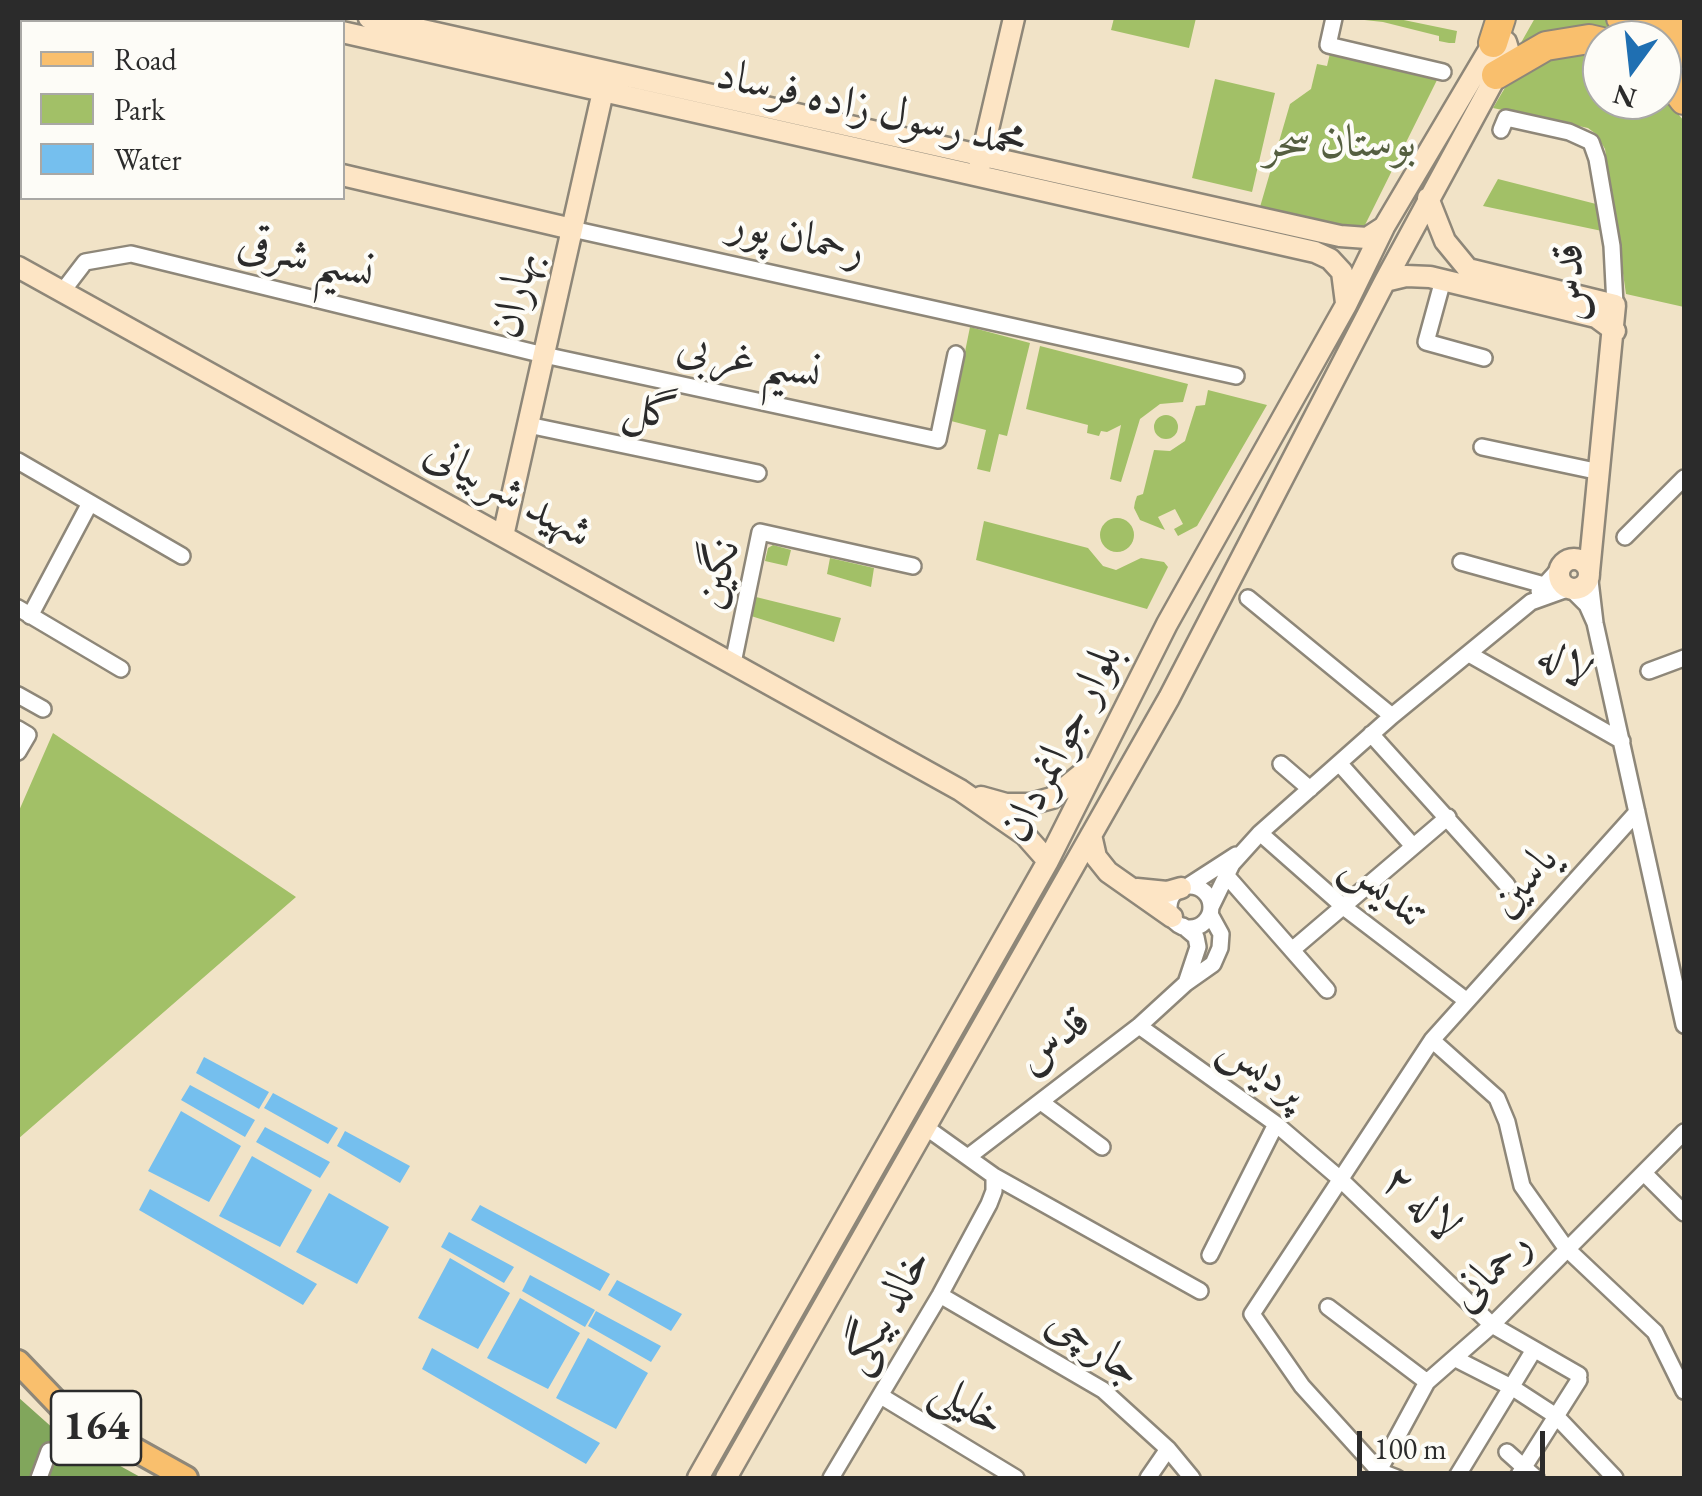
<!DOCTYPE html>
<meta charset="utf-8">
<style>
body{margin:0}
#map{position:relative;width:1702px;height:1496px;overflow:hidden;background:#f1e3c7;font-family:"EB Garamond",serif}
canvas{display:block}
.frame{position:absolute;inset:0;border:20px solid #2b2b2b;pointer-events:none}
.legend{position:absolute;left:20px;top:20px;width:325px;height:180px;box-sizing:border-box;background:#fdfcf7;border:2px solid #a9a8a5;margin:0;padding:12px 18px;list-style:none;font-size:30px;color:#2b2b2b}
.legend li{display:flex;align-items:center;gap:20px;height:50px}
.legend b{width:50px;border:2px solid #a9a8a5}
.north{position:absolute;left:1582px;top:20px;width:100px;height:100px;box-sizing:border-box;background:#fdfcf7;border:2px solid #a9a8a5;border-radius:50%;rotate:195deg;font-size:28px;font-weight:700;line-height:40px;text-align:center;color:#2b2b2b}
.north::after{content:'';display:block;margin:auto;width:35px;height:45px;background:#1f6fb2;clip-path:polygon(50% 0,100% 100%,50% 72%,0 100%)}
.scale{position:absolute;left:1357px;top:1431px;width:188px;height:45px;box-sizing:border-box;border:5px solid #2b2b2b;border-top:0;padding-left:12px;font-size:30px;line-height:35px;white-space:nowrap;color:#2b2b2b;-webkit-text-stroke:8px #fdfcf7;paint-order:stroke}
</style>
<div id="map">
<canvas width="1702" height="1496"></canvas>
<div class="frame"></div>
<ul class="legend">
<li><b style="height:12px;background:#f9bf6d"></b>Road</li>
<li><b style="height:28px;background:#a2c067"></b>Park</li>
<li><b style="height:28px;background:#75bfee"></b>Water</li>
</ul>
<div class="north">N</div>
<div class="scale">100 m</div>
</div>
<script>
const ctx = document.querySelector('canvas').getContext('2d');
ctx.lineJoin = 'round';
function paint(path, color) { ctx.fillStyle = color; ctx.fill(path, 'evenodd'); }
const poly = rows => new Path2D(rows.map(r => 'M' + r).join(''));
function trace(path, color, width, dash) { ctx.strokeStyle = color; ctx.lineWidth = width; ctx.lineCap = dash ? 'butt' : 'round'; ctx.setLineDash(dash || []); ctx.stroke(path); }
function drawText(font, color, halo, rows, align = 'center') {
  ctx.font = font + ' "EB Garamond",Amiri,serif'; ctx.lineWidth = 8; ctx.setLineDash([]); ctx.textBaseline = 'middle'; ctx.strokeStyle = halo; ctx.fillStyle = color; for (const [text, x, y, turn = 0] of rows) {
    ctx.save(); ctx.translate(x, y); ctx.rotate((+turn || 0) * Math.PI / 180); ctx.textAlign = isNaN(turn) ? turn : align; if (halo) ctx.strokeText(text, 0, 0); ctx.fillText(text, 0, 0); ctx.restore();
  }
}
paint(poly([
 [1114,18,1196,18,1189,48,1111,30],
 [1346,18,1394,18,1457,31,1455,43,1449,43,1439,41,1439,36,1383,22],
 [1535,18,1608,18,1619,35,1597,31,1518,48],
 [1602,48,1602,100,1662,100,1662,95,1684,121,1684,307,1626,294,1605,149,1596,134,1588,128,1493,108,1516,69,1524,61],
 [1331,49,1437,80,1361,233,1260,207,1290,104,1311,89,1317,64,1327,66],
 [1215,79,1275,93,1252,192,1192,178],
 [1498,179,1600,205,1602,231,1483,206],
 [970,327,1030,343,1007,436,999,434,990,472,977,469,986,430,951,421],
 [1040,346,1188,384,1183,402,1160,404,1140,419,1121,482,1110,479,1121,425,1107,432,1101,431,1099,436,1087,433,1088,425,1026,409],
 [1208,390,1267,405,1197,526,1178,536,1174,529,1183,524,1175,509,1158,517,1165,530,1140,520,1134,508,1135,502,1137,496,1143,494,1154,450,1170,451,1185,441,1196,406,1205,405],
 '1154 427a12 12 0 1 1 24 0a12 12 0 1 1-24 0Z',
 '1100 535a17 17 0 1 1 34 0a17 17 0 1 1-34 0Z',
 [984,521,1088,548,1103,566,1116,570,1141,558,1164,562,1168,567,1147,609,976,560],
 [773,545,791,550,787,566,765,561,768,548],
 [830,558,874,568,871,587,827,574],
 [756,597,841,618,834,642,751,616],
 [53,733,296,897,18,1139,18,813]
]), '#a2c067');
paint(poly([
 [18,1397,55,1430,142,1478,18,1478]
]), '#81a65c');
paint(poly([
 [204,1057,269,1092,259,1109,196,1073],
 [190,1085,255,1120,245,1137,181,1100],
 [273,1093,338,1128,328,1144,264,1108],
 [181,1111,241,1146,209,1202,148,1171],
 [265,1127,330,1162,320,1178,256,1142],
 [345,1131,410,1166,400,1183,337,1146],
 [252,1156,312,1190,280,1247,219,1216],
 [150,1189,317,1284,303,1305,139,1210],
 [329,1193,389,1227,357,1284,296,1252],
 [480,1205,610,1274,600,1291,471,1220],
 [449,1232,514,1267,504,1283,441,1247],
 [450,1258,510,1293,478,1349,418,1318],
 [530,1275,595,1310,585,1327,522,1291],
 [617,1280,682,1314,671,1331,608,1295],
 [520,1298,580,1333,548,1389,487,1358],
 [596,1311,661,1346,651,1362,588,1326],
 [588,1338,648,1373,616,1429,556,1398],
 [432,1348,600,1443,586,1464,422,1369]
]), '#75bfee');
const street = poly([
 [1334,18,1328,45,1443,72],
 [1501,130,1506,118,1569,132,1591,142,1597,159,1612,246,1615,305],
 [572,229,1236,376],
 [1443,280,1426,342,1484,358],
 [62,292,85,262,131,254,544,355,938,440,956,354],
 [528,425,758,473],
 [1482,447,1600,472],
 [18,461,182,556],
 [1625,537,1684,478],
 [1461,562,1544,585],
 [1589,572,1595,623,1684,1025],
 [1539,591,1560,568],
 [1248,598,1392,716],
 [18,608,121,669],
 [30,616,90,503],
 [1469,654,1622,741],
 [733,663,760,532,913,566],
 [1649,671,1684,658],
 [18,695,43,709],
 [18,729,28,735,18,752],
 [1371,734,1507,885],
 [1339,763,1413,846],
 [1281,764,1310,789],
 [1260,833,1345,908,1467,1001],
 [1226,875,1327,990],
 [1188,886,1236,855],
 '1169 907a21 21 0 1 1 42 0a21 21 0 1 1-42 0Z',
 [1211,907,1232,864,1260,833,1392,716,1531,602,1570,588,1587,605,1595,623],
 [1183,926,1196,937,1198,947,1186,983],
 [1292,950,1448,817],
 [1139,1026,1276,1124,1339,1178,1492,1325,1579,1375],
 [1432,1040,1497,1098,1507,1122,1522,1186,1566,1248,1655,1332,1684,1391],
 [1041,1102,1102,1147],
 [924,1126,994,1176,1200,1291],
 [968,1157,1139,1026,1186,983,1213,964,1220,948,1221,934,1210,914],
 [1644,1173,1684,1213],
 [1210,1255,1276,1124],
 [940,1295,1103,1390,1168,1449,1192,1478],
 [1328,1307,1427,1382],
 [1456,1359,1513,1388,1556,1416,1615,1478],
 [881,1396,1016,1478],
 [1507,1452,1536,1478],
 [1376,1476,1427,1382,1492,1325,1684,1132],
 [39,1478,49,1451],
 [831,1478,940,1295,989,1204,994,1191,994,1176],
 [1148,1478,1168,1449],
 [1397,1478,1379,1471,1302,1386,1252,1314,1432,1040,1637,812],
 [1456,1478,1532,1353],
 [1517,1478,1579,1380]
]);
const secondary = poly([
 [278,18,299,22],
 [369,18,1340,236,1367,238,1384,227],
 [342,32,1315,252,1330,259,1342,272,1346,303],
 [18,99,22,100],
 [979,168,1014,18],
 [342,175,572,229],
 [1428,198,1445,241,1468,269,1615,305,1589,572],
 [18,267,960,790,1025,835,1048,861],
 [1385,281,1406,276,1430,277,1596,317,1615,331],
 [503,536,606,78],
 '1559 574a15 15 0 1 1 30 0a15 15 0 1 1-30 0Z',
 [981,797,1006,804,1030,804,1052,798,1089,768],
 [1091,835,1096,857,1108,872,1172,917],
 [1137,889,1167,892,1181,888],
 [698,1478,1048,861,1167,624,1346,305,1384,227,1493,43,1506,42,1509,52,1385,281,1169,698,726,1478]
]);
const primary = poly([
 [18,1362,64,1410,186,1478]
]);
const highway = poly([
 [1621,18,1638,40],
 [1651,18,1684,62],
 [1678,18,1684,26],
 [1493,43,1501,18],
 [1662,71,1684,100],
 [1496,75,1546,46,1589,39,1602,42]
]);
trace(street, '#8e8779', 20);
trace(secondary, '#8e8779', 25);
trace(primary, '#8e8779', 28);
trace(highway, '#8e8779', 32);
trace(street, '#fff', 15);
trace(secondary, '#fde5c5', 20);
trace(primary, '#f9bf6d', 22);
trace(highway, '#f9bf6d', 28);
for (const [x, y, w] of [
 [96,1428,90]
]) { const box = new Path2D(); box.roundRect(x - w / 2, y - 37, w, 74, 8); ctx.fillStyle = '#fdfcf7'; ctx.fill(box); trace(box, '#2b2b2b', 2.5); }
drawText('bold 42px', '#2b2b2b', null, [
 ["164",96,1428]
]);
drawText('45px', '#2b2b2b', '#fdfcf7', [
 ["محمد رسول زاده فرساد",871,110,13],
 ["رحمان پور",797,238,12],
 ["نسیم شرقی",306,259,14],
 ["قدس",1571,283,-93],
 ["بهاران",516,295,-77],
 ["نسیم غربی",749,361,12],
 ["گل",650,412,12],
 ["شهید شربیانی",508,493,29],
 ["نگین",718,574,-74],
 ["لاله",1564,665,30],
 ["بلوار جوانمردان",1062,743,-63],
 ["یاسین",1524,881,-48],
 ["تندیس",1385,890,39],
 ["قدس",1054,1041,-38],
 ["پردیس",1263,1070,36],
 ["لاله ۲",1420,1204,44],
 ["رحمانی",1491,1271,-45],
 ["خالد بیگی",886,1311,-60],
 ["جارچی",1094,1347,34],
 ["خلیلی",968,1405,31]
]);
drawText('45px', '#555f40', '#fdfcf7', [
 ["بوستان سحر",1340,144]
]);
</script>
